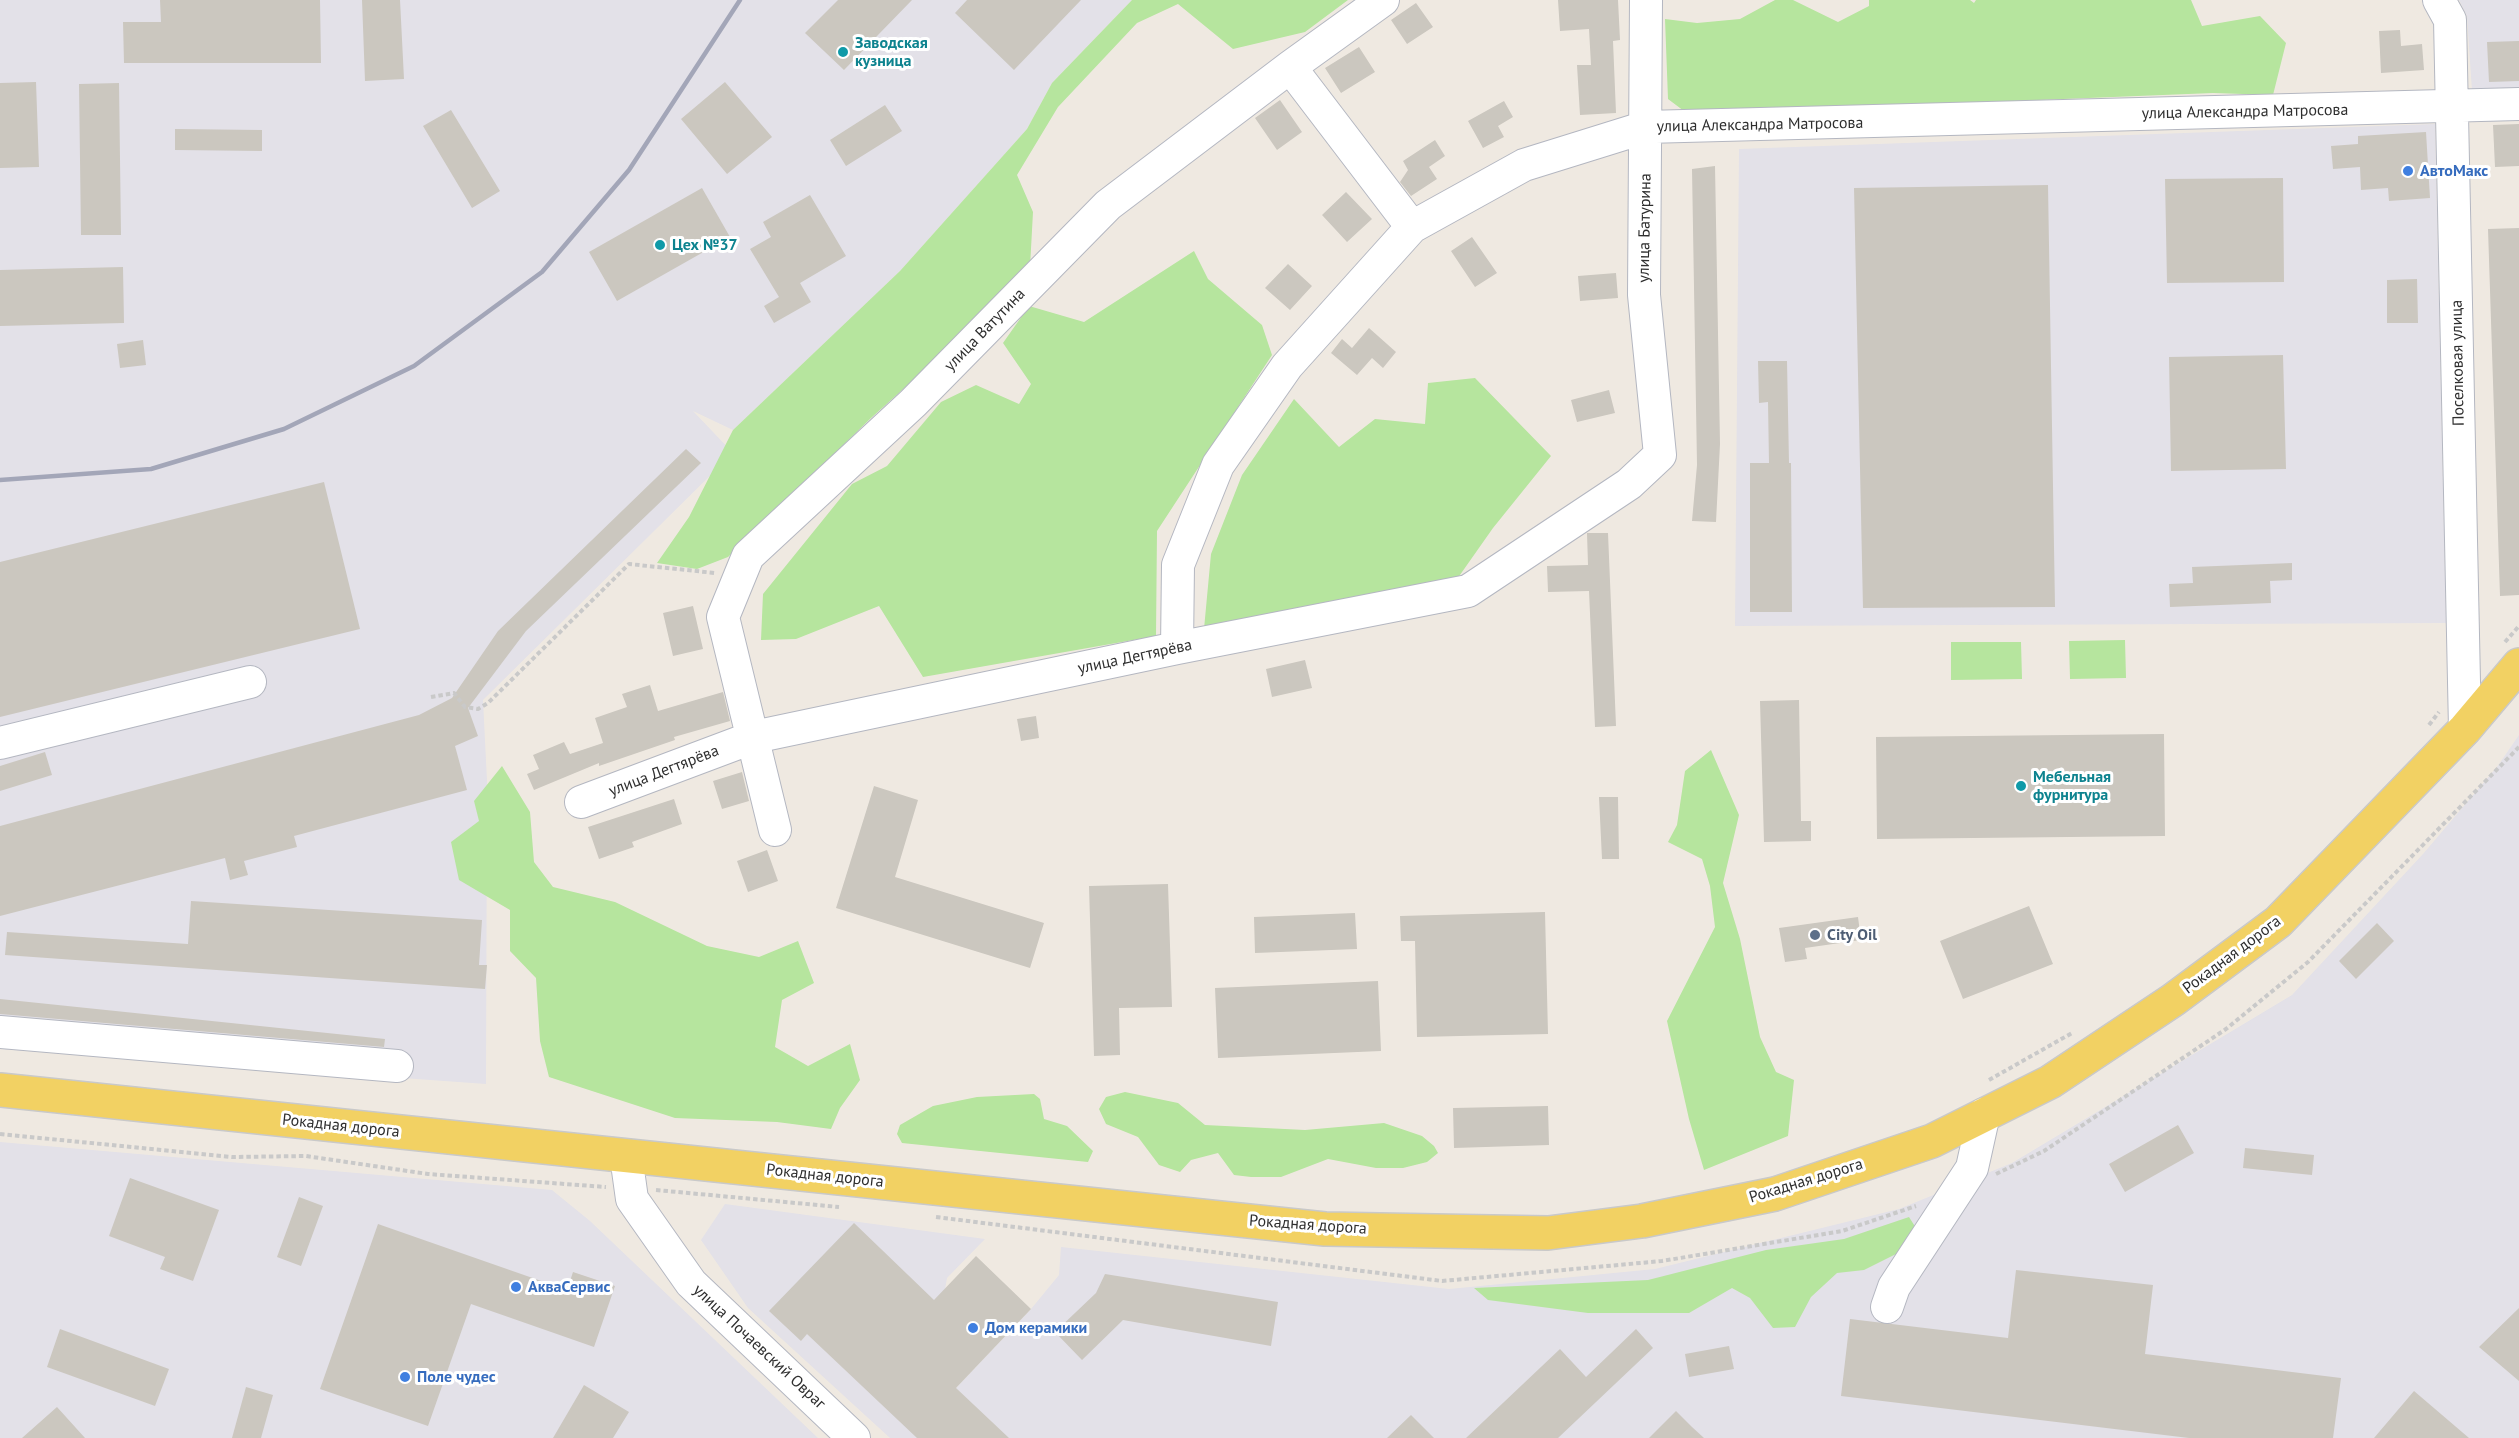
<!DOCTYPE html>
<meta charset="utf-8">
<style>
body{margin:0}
canvas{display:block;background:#efe9e1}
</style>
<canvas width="2519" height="1438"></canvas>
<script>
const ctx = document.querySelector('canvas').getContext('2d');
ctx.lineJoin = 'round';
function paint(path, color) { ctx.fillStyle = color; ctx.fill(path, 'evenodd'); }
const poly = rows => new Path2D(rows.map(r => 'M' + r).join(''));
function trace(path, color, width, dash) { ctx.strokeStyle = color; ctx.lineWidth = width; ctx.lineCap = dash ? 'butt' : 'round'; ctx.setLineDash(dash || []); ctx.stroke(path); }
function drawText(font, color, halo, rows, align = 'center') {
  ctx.font = font + ' "PT Sans",sans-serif'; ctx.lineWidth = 6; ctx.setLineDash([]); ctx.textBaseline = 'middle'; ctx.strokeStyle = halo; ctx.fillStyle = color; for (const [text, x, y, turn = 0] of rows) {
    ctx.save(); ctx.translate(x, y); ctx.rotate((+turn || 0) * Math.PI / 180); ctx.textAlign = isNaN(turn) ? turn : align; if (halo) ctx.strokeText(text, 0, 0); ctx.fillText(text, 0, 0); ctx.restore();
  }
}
paint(poly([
 [0,0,1132,0,1052,83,1027,129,900,271,733,430,693,411,733,453,483,700,487,781,486,1084,0,1049],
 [2459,0,2519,0,2519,89,2472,91,2467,16],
 [2435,124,2446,623,1735,626,1739,149],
 [2519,735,2519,1438,890,1438,748,1308,701,1240,725,1204,985,1239,947,1278,942,1307,908,1342,956,1388,1031,1309,1059,1275,1061,1247,1449,1289,1655,1269,1899,1209,2012,1163,2292,995,2423,854,2497,767],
 [0,1142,552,1190,590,1221,818,1438,0,1438]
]), '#e3e1e8');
paint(poly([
 [1132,0,1348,0,1305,32,1233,49,1178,4,1137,23,1058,107,1017,175,1033,212,1030,267,951,346,871,418,728,557,697,569,657,563,689,517,733,430,900,271,1027,129,1052,83],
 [1775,0,1793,0,1838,22,1869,6,1869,0,1970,0,1974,3,1976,0,2191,0,2202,26,2260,16,2286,43,2273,95,2213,93,1688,114,1668,99,1665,19,1697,23,1740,19],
 [1194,251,1208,279,1262,325,1272,355,1157,531,1156,636,923,677,879,606,796,639,761,640,763,594,852,484,887,466,941,402,976,385,1019,404,1031,384,1003,343,1029,306,1084,322],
 [1475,378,1551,456,1493,528,1455,582,1204,629,1211,554,1242,475,1294,399,1339,447,1375,419,1425,424,1428,383],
 [2125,640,2126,678,2070,679,2069,641],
 [1951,642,2021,642,2022,679,1951,680],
 [1711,750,1739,815,1723,883,1740,939,1760,1037,1776,1072,1794,1080,1788,1136,1704,1170,1689,1119,1667,1021,1715,927,1710,886,1702,859,1668,842,1677,825,1685,771],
 [502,766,530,812,534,862,553,887,615,902,707,946,759,957,798,941,814,983,782,1000,775,1047,808,1066,850,1044,860,1080,840,1108,831,1129,777,1122,675,1118,549,1077,540,1041,536,978,510,951,510,910,459,880,451,842,479,821,474,801],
 [1125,1092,1178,1103,1205,1125,1305,1130,1384,1123,1422,1136,1434,1146,1438,1153,1427,1162,1403,1168,1376,1168,1328,1159,1281,1177,1251,1177,1234,1175,1218,1153,1191,1160,1180,1172,1159,1165,1138,1137,1106,1124,1099,1109,1106,1097],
 [1034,1094,1040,1099,1044,1119,1067,1126,1093,1151,1088,1162,902,1143,897,1134,900,1125,933,1106,977,1097],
 [1909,1217,1916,1228,1900,1252,1864,1270,1837,1273,1811,1297,1795,1327,1773,1328,1750,1298,1732,1288,1689,1313,1588,1313,1488,1300,1474,1288,1648,1280,1766,1250,1844,1239]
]), '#b6e59e');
paint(poly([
 [160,0,320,0,321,63,124,63,123,22,161,22],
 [362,0,400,0,404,79,365,81],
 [838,0,912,0,844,70,805,33],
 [967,0,1081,0,1014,70,955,13],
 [1558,0,1618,0,1620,40,1613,41,1616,113,1580,115,1577,65,1591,65,1589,29,1560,31],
 [1416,3,1433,27,1407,44,1391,20],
 [2400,30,2401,46,2422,44,2424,70,2381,73,2379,31],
 [2519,41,2519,81,2489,82,2487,42],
 [1359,47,1375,72,1341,93,1325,68],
 [36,82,39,167,0,168,0,83],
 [725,82,772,137,727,174,681,119],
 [119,83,121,235,81,235,79,84],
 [1280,100,1302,132,1277,150,1255,118],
 [1504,101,1513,117,1498,126,1504,137,1483,148,1468,121],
 [885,105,902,131,846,166,830,140],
 [451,110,500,191,472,208,423,126],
 [2519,124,2519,166,2495,167,2493,125],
 [175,129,262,130,262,151,175,150],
 [2426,132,2430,198,2389,201,2388,188,2361,190,2360,167,2333,169,2331,146,2358,144,2358,136],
 [1435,140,1445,156,1429,167,1437,179,1411,196,1400,182,1408,170,1403,161],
 [1715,166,1720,444,1716,522,1692,521,1697,465,1692,169],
 [2283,178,2284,282,2167,283,2165,179],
 [2048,185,2055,607,1863,608,1854,188],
 [702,188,730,237,617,301,589,252],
 [1346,192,1372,219,1347,242,1322,215],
 [810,195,846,256,800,283,811,302,774,323,764,306,779,297,750,249,771,237,763,222],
 [2519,228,2519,595,2500,596,2488,229],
 [1472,237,1497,273,1475,287,1451,251],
 [1288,264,1312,286,1290,310,1265,288],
 [123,267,124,323,0,326,0,270],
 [1616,273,1618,298,1580,301,1578,276],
 [2417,279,2418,323,2387,323,2387,280],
 [1369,328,1396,352,1383,368,1372,358,1357,375,1331,353,1342,339,1352,348],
 [143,340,146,365,120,368,117,344],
 [2283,355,2286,469,2171,471,2169,357],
 [1758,361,1787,361,1789,463,1791,463,1792,612,1750,612,1750,463,1769,463,1768,402,1759,403],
 [1609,390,1615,413,1577,422,1571,400],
 [686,449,701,463,526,631,468,708,478,736,455,746,467,790,294,836,297,847,244,861,248,875,230,880,225,858,0,916,0,826,419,715,452,698,498,631],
 [324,482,360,629,0,717,0,562],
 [1587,533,1608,533,1616,726,1595,727,1589,591,1548,592,1547,566,1588,565],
 [2292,563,2292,580,2270,581,2271,603,2170,607,2169,584,2193,583,2192,567],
 [693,606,703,649,673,656,663,613],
 [1305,660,1312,688,1272,697,1266,669],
 [650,685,658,711,723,692,730,721,674,737,675,740,599,766,599,763,534,790,527,774,539,769,533,755,564,742,570,754,603,743,595,718,627,707,622,694],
 [1799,700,1801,821,1811,821,1811,841,1764,842,1760,701],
 [1036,716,1039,738,1021,741,1017,719],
 [2164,734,2165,836,1877,839,1876,737],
 [45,752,52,775,0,791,0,766],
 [742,772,749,801,722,809,713,781],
 [874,786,918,800,895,877,1044,923,1030,968,836,908],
 [1599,797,1618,797,1619,859,1602,859],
 [674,799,682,824,632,842,634,847,599,859,588,827],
 [767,850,778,881,748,892,737,861],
 [1168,884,1172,1007,1119,1008,1120,1055,1094,1056,1089,886],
 [191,901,482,920,479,965,487,965,485,989,5,955,7,932,188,944],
 [2029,906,2053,964,1963,999,1940,941],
 [1545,912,1548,1034,1417,1037,1415,941,1401,941,1400,916],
 [1355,913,1357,949,1255,953,1254,917],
 [1858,917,1861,940,1805,948,1807,959,1785,962,1779,928],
 [2377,923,2394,941,2356,979,2339,961],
 [1378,981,1381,1051,1218,1058,1215,988],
 [0,999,385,1039,384,1047,0,1014],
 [1548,1106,1549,1145,1454,1148,1453,1108],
 [2178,1125,2194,1153,2125,1192,2109,1164],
 [2245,1148,2314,1155,2312,1175,2243,1168],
 [130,1178,219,1210,193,1281,160,1269,165,1257,109,1236],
 [299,1197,323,1206,301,1266,277,1257],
 [854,1223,934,1300,976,1256,1031,1309,956,1388,1009,1438,917,1438,807,1334,801,1341,769,1311],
 [378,1224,567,1290,573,1272,615,1286,594,1347,471,1304,428,1426,320,1389],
 [2016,1270,2153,1285,2145,1354,2341,1378,2333,1438,2189,1438,1841,1396,1850,1319,2008,1338],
 [1105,1274,1278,1302,1271,1346,1123,1320,1082,1360,1055,1332,1096,1293],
 [2519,1308,2519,1381,2479,1347],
 [60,1329,169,1369,155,1406,47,1367],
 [1636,1329,1653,1348,1558,1438,1466,1438,1560,1349,1586,1377],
 [1729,1346,1734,1369,1689,1377,1685,1354],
 [584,1385,629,1412,613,1438,553,1438],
 [246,1387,273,1395,261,1438,232,1438],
 [2414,1391,2469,1438,2374,1438],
 [57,1407,85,1438,22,1438],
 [1676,1411,1692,1427,1704,1438,1649,1438],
 [1411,1415,1434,1438,1387,1438]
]), '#cbc7bf');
const minor = poly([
 [2439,0,2450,20,2465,729],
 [1290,67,1412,227],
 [1177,648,1178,565,1218,465,1287,366,1412,227,1524,165,1646,127,2519,104],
 [0,743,250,682],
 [581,802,754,737,1177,648,1468,591,1629,484,1660,455,1644,295,1646,0],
 [775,830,723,617,748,556,913,403,1108,205,1290,67,1383,0],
 [0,1032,397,1066],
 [626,1156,632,1199,691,1283,854,1438],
 [1887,1307,1894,1287,1972,1168,1984,1114]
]);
const major = poly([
 [0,1090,1325,1229,1548,1233,1642,1221,1775,1194,1932,1141,2050,1082,2173,1000,2278,922,2465,729,2519,665]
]);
trace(minor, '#b4b7c1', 34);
trace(major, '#c9c9c9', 36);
trace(poly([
 [2505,642,2519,626],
 [431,697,454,693,465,707,478,709,488,703,629,564,715,573],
 [2429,725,2439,712],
 [1989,1080,2072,1033],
 [0,1134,232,1157,306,1156,428,1174,606,1187],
 [1996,1174,2044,1151,2226,1029,2308,962,2519,747],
 [656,1190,839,1207],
 [936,1217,1442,1281,1662,1261,1842,1231,1916,1206]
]), '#c9c9c9', 4, [4.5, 3]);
trace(minor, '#fff', 32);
trace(major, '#f2d163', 33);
trace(poly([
 [0,480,151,469,284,429,414,366,542,272,629,170,740,0]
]), '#a3a6b8', 4.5);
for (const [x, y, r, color] of [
 [843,52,6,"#0f9aa8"],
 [2408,171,6,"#3f7fe0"],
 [660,245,6,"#0f9aa8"],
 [2021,786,6,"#0f9aa8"],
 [1815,935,6,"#5c6f8a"],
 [516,1287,6,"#3f7fe0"],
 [973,1328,6,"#3f7fe0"],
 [405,1377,6,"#3f7fe0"]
]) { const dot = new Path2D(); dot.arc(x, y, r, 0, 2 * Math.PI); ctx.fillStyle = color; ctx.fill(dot); trace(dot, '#fff', 2); }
drawText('bold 16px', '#0d838f', '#fff', [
 ["Заводская",855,43],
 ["кузница",855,61],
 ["Цех №37",672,245],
 ["Мебельная",2033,777],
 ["фурнитура",2033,795]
], 'left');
drawText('16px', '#2e2e2e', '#fff', [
 ["улица Александра Матросова",2245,112,-1],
 ["улица Александра Матросова",1760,125,-1],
 ["улица Батурина",1645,228,-89],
 ["улица Ватутина",985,330,-46],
 ["Поселковая улица",2458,363,-91],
 ["улица Дегтярёва",1135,657,-12],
 ["улица Дегтярёва",664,771,-21],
 ["Рокадная дорога",2232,955,-37],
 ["Рокадная дорога",341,1126,6],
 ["Рокадная дорога",825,1176,6],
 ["Рокадная дорога",1806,1181,-17],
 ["Рокадная дорога",1308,1225,4],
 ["улица Почаевский Овраг",759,1347,43]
]);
drawText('bold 16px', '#366cbe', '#fff', [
 ["АвтоМакс",2420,171],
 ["АкваСервис",528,1287],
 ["Дом керамики",985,1328],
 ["Поле чудес",417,1377]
], 'left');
drawText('bold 16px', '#4e5e75', '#fff', [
 ["City Oil",1827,935]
], 'left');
</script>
